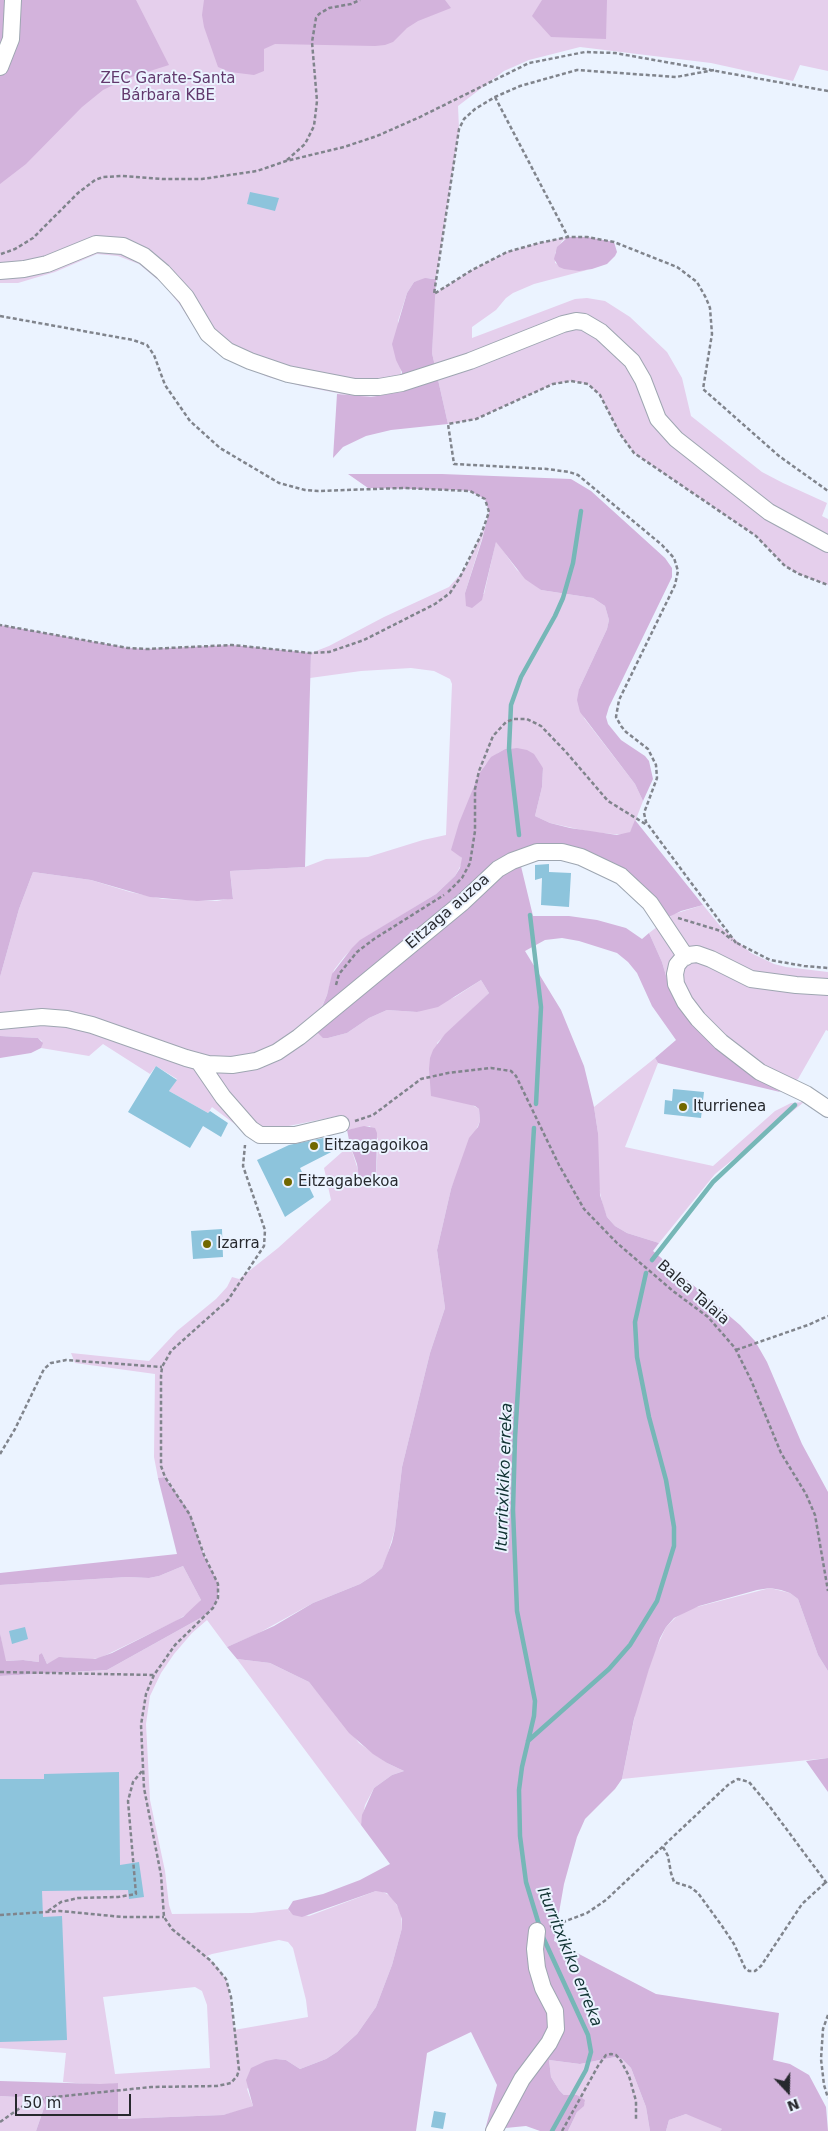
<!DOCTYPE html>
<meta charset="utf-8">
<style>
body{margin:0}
#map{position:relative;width:828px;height:2131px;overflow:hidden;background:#ebf3ff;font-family:"DejaVu Sans",sans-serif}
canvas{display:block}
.north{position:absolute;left:763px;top:2066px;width:50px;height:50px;-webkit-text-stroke:4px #ebf3ff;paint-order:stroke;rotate:159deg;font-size:14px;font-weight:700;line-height:20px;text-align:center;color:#27292e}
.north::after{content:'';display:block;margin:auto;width:18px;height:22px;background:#27292e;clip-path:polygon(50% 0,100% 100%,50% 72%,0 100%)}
.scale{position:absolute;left:15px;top:2094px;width:116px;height:22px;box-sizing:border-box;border:2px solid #27292e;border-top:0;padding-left:6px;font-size:15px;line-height:18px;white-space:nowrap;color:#27292e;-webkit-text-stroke:4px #ebf3ff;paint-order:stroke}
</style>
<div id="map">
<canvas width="828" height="2131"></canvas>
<div class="north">N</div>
<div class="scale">50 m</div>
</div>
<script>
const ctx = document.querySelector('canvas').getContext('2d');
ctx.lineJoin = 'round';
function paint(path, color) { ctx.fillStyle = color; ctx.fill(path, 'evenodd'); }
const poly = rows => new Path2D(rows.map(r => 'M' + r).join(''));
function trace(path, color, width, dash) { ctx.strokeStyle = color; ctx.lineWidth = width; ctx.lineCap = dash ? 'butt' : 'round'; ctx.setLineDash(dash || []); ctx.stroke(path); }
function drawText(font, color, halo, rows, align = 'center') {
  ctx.font = font + ' "DejaVu Sans",sans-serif'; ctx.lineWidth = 4; ctx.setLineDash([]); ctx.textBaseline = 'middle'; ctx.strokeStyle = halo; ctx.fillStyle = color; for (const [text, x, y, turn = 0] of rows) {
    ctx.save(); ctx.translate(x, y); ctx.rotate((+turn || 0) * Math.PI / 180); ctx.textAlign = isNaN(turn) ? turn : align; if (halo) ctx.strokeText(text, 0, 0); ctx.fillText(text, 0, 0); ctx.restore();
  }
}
paint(poly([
 [0,0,828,0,828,71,800,65,793,81,711,63,580,47,529,60,504,71,458,106,459,129,436,279,430,278,414,282,407,293,398,321,402,392,383,396,357,397,301,386,268,377,224,357,214,351,199,335,180,305,164,285,139,264,118,256,97,254,55,272,18,283,0,283],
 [568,237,562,241,555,253,555,263,573,270,587,270,534,284,513,293,506,298,496,310,472,327,472,338,575,299,587,298,605,301,630,317,667,352,682,378,691,416,762,472,783,483,827,503,822,516,828,519,828,585,799,574,785,566,756,536,634,453,620,434,600,395,588,384,571,381,553,384,476,419,448,424,432,353,434,294,472,270,507,252,539,243],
 [487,522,465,593,484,594,496,541,517,570,541,590,593,598,605,606,609,620,607,629,579,689,584,718,635,784,643,801,633,827,630,832,624,835,591,832,550,823,535,816,542,787,543,768,517,748,505,749,498,753,485,765,474,786,455,851,462,858,462,863,455,876,436,894,361,940,344,957,334,970,327,995,318,1015,328,1038,347,1033,369,1018,387,1010,417,1012,455,997,481,980,489,993,437,1043,469,1103,479,1109,480,1121,451,1189,437,1250,445,1308,430,1353,402,1467,395,1529,387,1556,382,1568,374,1575,360,1584,313,1603,257,1634,227,1647,207,1620,192,1633,174,1654,161,1673,150,1696,146,1724,150,1800,165,1871,169,1905,172,1914,252,1913,288,1909,290,1912,309,1916,376,1891,381,1891,391,1896,401,1912,402,1928,392,1965,376,2007,357,2034,337,2052,326,2059,300,2069,286,2060,276,2059,247,2089,253,2106,243,2110,223,2115,118,2119,118,2083,101,2085,63,2082,66,2053,0,2048,0,1676,107,1670,204,1616,213,1608,218,1598,219,1591,187,1508,166,1477,158,1478,154,1457,155,1374,75,1363,71,1353,149,1361,177,1331,216,1299,227,1287,232,1277,239,1279,278,1248,331,1200,324,1168,350,1145,358,1170,376,1183,378,1139,370,1126,347,1130,343,1115,269,1130,236,1125,212,1107,208,1113,169,1091,177,1079,156,1066,150,1074,103,1044,89,1056,41,1048,42,1041,38,1038,0,1036,0,977,19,909,33,872,91,880,130,892,163,899,217,901,233,898,230,871,305,867,326,859,368,857,423,840,446,835,452,684,450,679,434,671,411,668,361,671,310,678,311,653,329,646,384,617,449,587,465,569],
 [279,1940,288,1942,293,1948,306,2000,308,2017,234,2030,228,1984,220,1970,207,1956,212,1954],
 [195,1987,202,1991,207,2005,210,2068,115,2074,103,1997],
 [703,905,721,927,751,953,774,964,786,967,828,972,828,1031,826,1030,798,1079,780,1092,719,1049,669,986,662,962,649,933,674,914],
 [655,1058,658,1063,625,1147,713,1166,775,1111,791,1103,804,1102,715,1174,659,1243,627,1233,615,1226,607,1217,603,1206,598,1184,598,1133,594,1107],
 [183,1566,201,1600,193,1610,176,1621,100,1658,86,1660,63,1657,47,1664,42,1653,39,1662,23,1660,5,1661,0,1633,0,1585,127,1577,149,1578,159,1576],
 [770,1588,790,1593,798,1599,818,1655,828,1671,828,1758,622,1779,637,1705,653,1655,666,1627,675,1618,689,1609],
 [237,1659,270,1663,309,1682,359,1743,387,1763,404,1771,392,1775,374,1788,365,1805,361,1825],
 [615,2057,622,2059,631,2068,646,2107,650,2131,568,2131,577,2112,585,2102,577,2095,564,2095,559,2090,551,2077,549,2060,580,2064],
 [32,2095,41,2096,45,2105,36,2131,0,2131,0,2096,17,2097],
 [686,2114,693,2115,722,2129,720,2131,666,2131,669,2120]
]), '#e5cfec');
paint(poly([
 [0,0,136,0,169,65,128,78,103,90,82,107,26,164,0,184],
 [204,0,445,0,451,8,418,21,407,28,393,42,385,45,375,46,275,44,264,49,264,71,254,75,230,72,218,67,204,27,202,15],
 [542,0,607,0,606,39,551,37,532,16],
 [568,237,587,237,614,242,617,252,615,256,607,264,592,269,579,271,564,269,559,267,554,259,557,247],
 [425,278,436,279,432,353,448,424,391,430,366,436,343,447,333,458,337,394,371,397,401,392,402,372,396,360,392,344,407,293,414,282],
 [348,474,442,474,571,479,591,491,665,558,672,568,672,577,609,707,606,717,608,724,621,740,645,756,649,761,653,779,643,801,635,784,580,712,577,700,579,689,607,629,609,620,605,606,593,598,541,590,525,579,496,542,482,600,472,608,466,606,465,593,482,540,489,512,485,499,470,491,458,490,368,488],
 [0,625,128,648,147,649,232,645,311,653,305,867,230,871,233,899,197,901,150,897,91,880,33,872,19,909,0,977],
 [517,748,527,750,534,754,543,768,542,787,535,816,550,823,570,828,617,835,630,832,635,820,703,905,681,911,663,920,654,908,581,857,519,858,533,916,569,916,597,920,626,928,642,939,649,933,662,962,669,986,719,1049,780,1092,658,1063,655,1058,676,1040,652,1006,637,973,628,962,617,953,579,941,562,938,545,940,525,951,561,1010,584,1066,594,1107,598,1133,600,1195,607,1217,615,1226,627,1233,659,1243,653,1251,740,1325,755,1341,767,1362,802,1444,828,1492,828,1671,818,1655,798,1599,790,1593,781,1590,770,1588,757,1590,699,1606,674,1618,666,1627,660,1638,649,1669,634,1719,622,1779,615,1789,585,1819,577,1837,564,1884,554,1941,656,1994,779,2013,773,2060,790,2064,809,2075,826,2107,828,2131,720,2131,722,2129,686,2114,669,2120,666,2131,650,2131,646,2107,631,2068,622,2059,615,2057,580,2064,549,2060,551,2077,559,2090,564,2095,577,2095,585,2100,584,2106,577,2112,568,2131,540,2131,526,2126,485,2130,497,2085,471,2032,427,2053,416,2131,36,2131,45,2105,41,2097,32,2095,17,2097,0,2096,0,2081,100,2084,118,2083,118,2119,223,2115,253,2106,246,2080,251,2068,266,2061,276,2059,286,2060,300,2069,326,2059,337,2052,357,2034,376,2007,392,1965,402,1928,402,1919,397,1905,387,1893,376,1891,302,1917,293,1915,288,1909,293,1901,323,1894,360,1880,390,1864,361,1825,362,1815,374,1788,392,1775,404,1771,387,1763,373,1754,349,1733,309,1682,270,1663,237,1659,227,1647,274,1626,313,1603,360,1584,374,1575,382,1568,392,1542,395,1529,402,1467,430,1353,445,1308,437,1250,451,1189,469,1138,478,1127,480,1121,479,1109,475,1106,431,1096,429,1069,430,1058,433,1050,445,1034,489,993,481,980,438,1007,417,1012,387,1010,369,1018,347,1033,328,1038,323,1038,316,1031,318,1016,327,995,332,974,352,948,360,940,436,894,455,876,460,868,462,858,451,850,459,823,479,774,491,757,505,749],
 [0,1036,38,1038,43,1043,41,1048,31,1053,0,1058],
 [364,1126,375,1128,377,1133,376,1184,360,1183,357,1164,350,1145,347,1130],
 [165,1477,189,1511,204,1555,218,1584,218,1598,213,1608,204,1616,107,1670,0,1676,0,1633,6,1661,23,1660,39,1662,39,1655,42,1653,47,1664,59,1657,95,1659,112,1653,183,1617,201,1600,183,1566,159,1576,149,1578,127,1577,0,1585,0,1573,177,1554,158,1478],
 [828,1758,828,1792,806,1761]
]), '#d3b3dc');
trace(poly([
 [519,835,509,749,511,705,521,677,555,616,563,598,573,563,581,511],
 [530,915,541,1007,536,1104],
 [534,1128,515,1438,513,1510,517,1611,535,1701,534,1716,522,1767,519,1790,520,1836,526,1882,540,1928],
 [652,1260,713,1182,795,1105],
 [528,1741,609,1669,630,1645,657,1601,674,1546,674,1527,666,1480,649,1417,637,1357,635,1322,646,1273],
 [542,1935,588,2035,591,2052,586,2070,552,2131]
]), '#76b7b7', 4.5);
paint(poly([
 [250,192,279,198,275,211,247,204],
 [549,864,549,872,571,873,569,907,541,905,542,878,535,880,535,865],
 [156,1066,177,1080,169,1091,208,1113,210,1111,228,1123,221,1137,203,1126,190,1148,128,1112],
 [673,1089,704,1092,701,1118,664,1114,665,1100,672,1101],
 [333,1136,339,1148,300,1168,314,1197,285,1217,257,1160,289,1145],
 [222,1229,223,1257,193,1259,191,1231],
 [25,1627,28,1639,12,1644,9,1631],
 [119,1772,120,1865,139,1862,144,1897,129,1899,128,1890,42,1891,43,1917,62,1916,67,2040,0,2042,0,1779,44,1779,44,1774],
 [434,2111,446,2113,443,2129,431,2127]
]), '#8dc4dc');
const minor = poly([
 [0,67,11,39,13,0],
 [0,271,24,269,47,264,96,244,123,246,144,256,163,272,186,297,208,334,228,351,250,361,288,374,355,387,379,387,402,383,470,361,563,324,576,321,584,322,601,332,632,361,643,380,658,419,676,439,769,512,828,544],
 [828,987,796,985,751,979,711,959,697,954,689,955,682,959,677,965,675,974,676,984,685,1002,698,1019,721,1042,760,1072,806,1094,828,1109],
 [0,1021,42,1017,67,1019,92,1025,186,1058,208,1064,232,1065,256,1061,277,1052,299,1037,463,902,498,869,512,861,537,852,562,852,581,857,621,876,650,903,686,957],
 [199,1062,223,1097,251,1129,260,1135,295,1135,341,1124],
 [494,2131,522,2079,549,2043,556,2029,555,2011,543,1988,537,1968,535,1949,537,1931]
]);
trace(minor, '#9ea6b1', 18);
trace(poly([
 [714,70,676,77,577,70,520,86,495,97,475,109,464,119,459,129,434,294,472,270,507,252,539,243,568,237,587,237,614,242,677,267,697,282,706,298,710,308,712,334,703,389,779,456,828,491],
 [495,97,568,237],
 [287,160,305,144,314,126,317,101,312,42,316,18,319,14,329,8,351,4,360,0],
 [1,254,15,249,33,238,78,193,95,180,103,177,122,176,163,179,202,179,257,171,286,161,344,147,377,136,420,117,529,63,585,52,615,53,828,91],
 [0,316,133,340,147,345,154,355,165,385,190,421,220,448,279,483,305,490,318,491,403,488,470,491,485,499,489,512,481,535,459,579,450,593,435,604,364,640,329,652,311,653,232,645,147,649,128,648,0,625],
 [448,892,462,878,470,863,475,831,475,789,479,771,493,736,506,722,514,719,527,719,541,726,566,752,608,801,647,825],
 [678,918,721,931,732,940],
 [736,943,646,822,644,813,657,778,656,765,648,749,626,732,621,726,616,717,619,700,675,585,678,571,674,558,662,545,578,475,569,472,547,469,454,464,448,424,476,419,553,384,571,381,588,384,600,395,620,434,634,453,756,536,785,566,799,574,828,585],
 [737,943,770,960,804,966,828,968],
 [336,985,339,974,357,952,374,939,444,895],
 [355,1121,373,1115,421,1079,448,1073,491,1068,511,1071,516,1076,559,1165,584,1209,617,1243,673,1291,708,1317,735,1348,751,1380,781,1453,806,1494,815,1515,828,1591],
 [736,1350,808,1325,828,1316],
 [0,1454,15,1429,44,1369,51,1363,66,1360,162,1367],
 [0,1672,154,1675],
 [663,1847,668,1856,671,1873,674,1882,690,1887,698,1893,722,1926,734,1944,745,1968,749,1971,755,1971,761,1966,802,1904,826,1882],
 [48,1911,61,1902,78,1898,118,1897,136,1894,128,1801,133,1782,142,1771],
 [0,1915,60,1911,122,1917,164,1917],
 [550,1927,587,1913,606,1900,729,1784,738,1779,749,1782,770,1807,828,1885],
 [828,2015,823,2029,821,2059,824,2085,828,2098],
 [0,2122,23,2106,45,2098,151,2087,217,2086,231,2083,237,2076,239,2070,231,1997,226,1979,211,1961,172,1929,164,1917,161,1875,144,1788,141,1725,146,1694,154,1675,175,1645,213,1608,218,1598,218,1584,204,1555,190,1515,165,1477,161,1466,161,1376,162,1367,171,1351,228,1300,264,1246,265,1230,243,1166,245,1145],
 [562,2131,598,2066,606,2055,611,2054,616,2055,621,2061,629,2076,636,2101,636,2119]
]), '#80848c', 2.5, [4, 2.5]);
trace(minor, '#fff', 16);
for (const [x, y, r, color] of [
 [683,1107,5,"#716800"],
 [314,1146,5,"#716800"],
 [288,1182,5,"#716800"],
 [207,1244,5,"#716800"]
]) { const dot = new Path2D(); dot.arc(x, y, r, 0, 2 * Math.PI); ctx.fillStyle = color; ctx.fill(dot); trace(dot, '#ebf3ff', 2); }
drawText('15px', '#62396d', '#ebf3ff', [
 ["ZEC Garate-Santa",168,79],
 ["Bárbara KBE",168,96]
]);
drawText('15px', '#27292e', '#ebf3ff', [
 ["Eitzaga auzoa",448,912,-41],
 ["Balea Talaia",693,1293,41]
]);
drawText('15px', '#27292e', '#ebf3ff', [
 ["Iturrienea",693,1107],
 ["Eitzagagoikoa",324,1146],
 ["Eitzagabekoa",298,1182],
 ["Izarra",217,1244]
], 'left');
drawText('italic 16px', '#103232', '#ebf3ff', [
 ["Iturritxikiko erreka",505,1477,-88],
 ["Iturritxikiko erreka",569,1957,68]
]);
</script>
